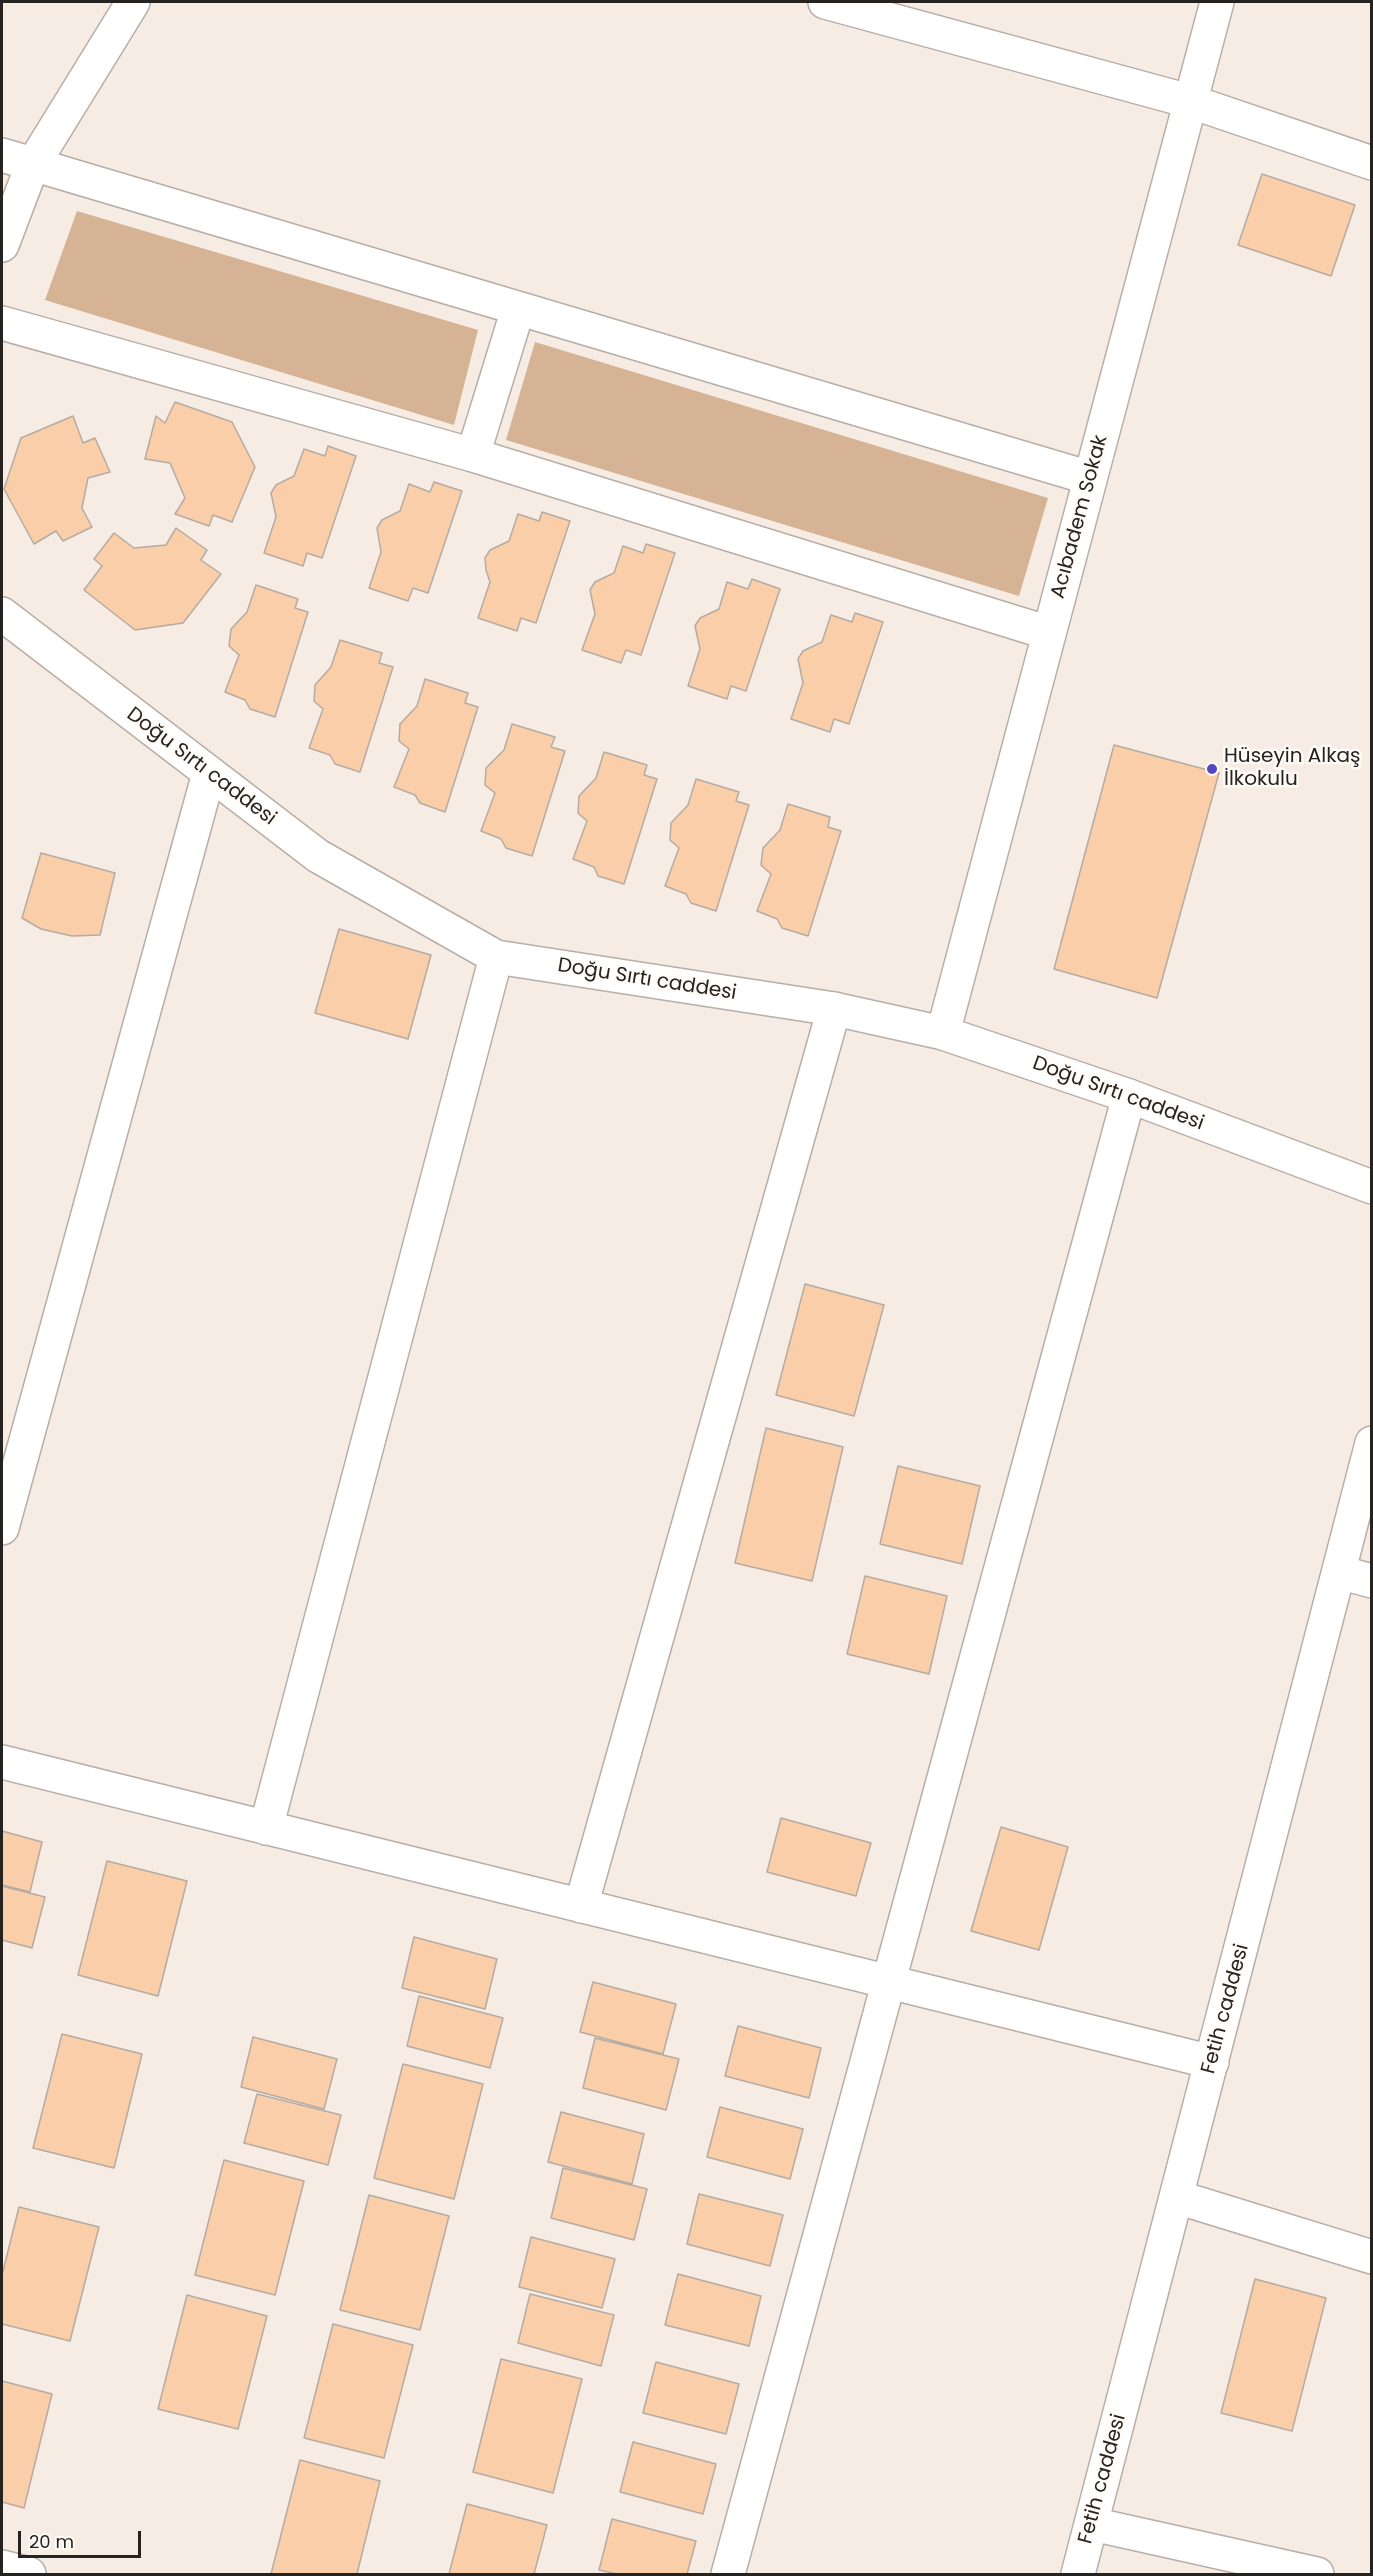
<!DOCTYPE html>
<meta charset="utf-8">
<style>
body{margin:0}
#map{position:relative;width:1373px;height:2576px;overflow:hidden;background:#f6ece3;font-family:Poppins,sans-serif}
canvas{display:block}
.frame{position:absolute;inset:0;border:3px solid #26221f;pointer-events:none}
.scale{position:absolute;left:18px;top:2531px;width:123px;height:27px;box-sizing:border-box;border:3px solid #26221f;border-top:0;padding-left:8px;font-size:18px;line-height:21px;white-space:nowrap;color:#26221f;-webkit-text-stroke:4px #fffbf7;paint-order:stroke}
</style>
<div id="map">
<canvas width="1373" height="2576"></canvas>
<div class="frame"></div>
<div class="scale">20 m</div>
</div>
<script>
const ctx = document.querySelector('canvas').getContext('2d');
ctx.lineJoin = 'round';
function paint(path, color) { ctx.fillStyle = color; ctx.fill(path, 'evenodd'); }
const poly = rows => new Path2D(rows.map(r => 'M' + r).join(''));
function trace(path, color, width, dash) { ctx.strokeStyle = color; ctx.lineWidth = width; ctx.lineCap = dash ? 'butt' : 'round'; ctx.setLineDash(dash || []); ctx.stroke(path); }
function drawText(font, color, halo, rows, align = 'center') {
  ctx.font = font + ' Poppins,sans-serif'; ctx.lineWidth = 5; ctx.setLineDash([]); ctx.textBaseline = 'middle'; ctx.strokeStyle = halo; ctx.fillStyle = color; for (const [text, x, y, turn = 0] of rows) {
    ctx.save(); ctx.translate(x, y); ctx.rotate((+turn || 0) * Math.PI / 180); ctx.textAlign = isNaN(turn) ? turn : align; if (halo) ctx.strokeText(text, 0, 0); ctx.fillText(text, 0, 0); ctx.restore();
  }
}
paint(poly([
 [77,211,478,330,454,425,45,300],
 [535,342,1048,498,1019,596,506,440]
]), '#d6b395');
const building = poly([
 [1262,174,1355,205,1331,276,1238,245,1262,174],
 [175,402,232,422,255,467,232,522,213,515,209,526,175,514,185,498,170,463,145,459,156,416,165,423,175,402],
 [73,416,83,443,95,438,110,472,88,478,82,508,92,527,63,541,56,531,34,544,4,489,21,438,73,416],
 [328,446,356,456,322,558,307,553,303,566,264,553,276,517,271,493,276,485,294,476,304,449,325,456,328,446],
 [434,482,462,491,428,593,413,588,408,601,369,588,381,552,377,528,382,520,400,511,409,484,430,492,434,482],
 [542,512,570,521,536,623,521,618,517,631,478,618,490,582,486,570,485,558,490,550,509,541,518,514,539,521,542,512],
 [176,528,207,550,201,560,221,574,183,623,135,630,84,590,102,566,94,559,114,533,134,548,166,545,176,528],
 [646,544,675,553,641,655,626,650,621,663,582,650,595,614,590,590,595,582,614,573,623,546,643,553,646,544],
 [752,579,780,589,746,691,731,686,727,699,688,686,700,649,695,626,700,618,719,609,727,582,748,589,752,579],
 [256,585,298,599,295,608,308,612,275,717,250,709,245,700,225,692,239,655,229,646,231,629,247,612,256,585],
 [855,613,883,622,849,724,834,719,830,732,791,719,803,683,798,659,803,651,822,642,831,615,852,622,855,613],
 [340,640,382,653,379,663,393,667,360,772,335,764,330,755,309,748,323,709,314,701,315,685,331,667,340,640],
 [425,679,468,693,465,703,478,707,445,812,420,803,415,795,394,787,409,749,399,741,400,724,417,706,425,679],
 [512,724,555,737,551,747,565,751,532,856,506,848,501,839,481,831,495,793,485,785,486,768,504,750,512,724],
 [1114,745,1219,773,1157,998,1054,969,1114,745],
 [604,752,647,765,644,775,657,779,624,884,598,876,594,867,573,859,587,821,578,813,579,796,596,778,604,752],
 [696,779,739,792,736,801,749,805,716,911,691,903,686,894,665,886,679,848,670,840,671,823,688,805,696,779],
 [788,804,830,817,828,827,841,831,808,936,782,928,777,919,757,911,771,874,761,865,763,848,780,830,788,804],
 [41,853,115,873,100,935,72,936,41,929,22,918,41,853],
 [339,929,431,955,408,1039,315,1013,339,929],
 [805,1284,884,1305,854,1416,776,1395,805,1284],
 [766,1428,843,1447,812,1581,735,1563,766,1428],
 [898,1466,980,1486,962,1564,880,1544,898,1466],
 [865,1576,947,1596,929,1674,847,1654,865,1576],
 [781,1818,871,1843,856,1896,767,1872,781,1818],
 [1001,1827,1068,1847,1039,1950,971,1931,1001,1827],
 [2,1831,42,1842,30,1892,2,1885,2,1831],
 [107,1861,187,1881,158,1996,78,1975,107,1861],
 [2,1886,45,1897,32,1948,2,1940,2,1886],
 [414,1937,497,1959,485,2009,402,1988,414,1937],
 [593,1982,676,2004,663,2054,580,2032,593,1982],
 [419,1996,503,2018,490,2068,407,2046,419,1996],
 [738,2026,821,2048,809,2098,725,2076,738,2026],
 [62,2034,142,2054,114,2168,33,2148,62,2034],
 [253,2037,337,2059,324,2109,241,2087,253,2037],
 [595,2038,679,2059,666,2110,583,2088,595,2038],
 [403,2064,483,2084,454,2199,374,2178,403,2064],
 [257,2094,341,2115,328,2165,244,2143,257,2094],
 [720,2107,803,2129,790,2179,707,2157,720,2107],
 [561,2112,644,2134,632,2184,548,2162,561,2112],
 [224,2160,304,2181,275,2295,195,2275,224,2160],
 [563,2168,647,2189,634,2240,551,2218,563,2168],
 [699,2194,783,2215,770,2266,687,2244,699,2194],
 [369,2195,449,2216,420,2330,340,2310,369,2195],
 [19,2207,99,2227,70,2341,2,2324,2,2275,19,2207],
 [531,2237,615,2259,602,2308,519,2287,531,2237],
 [678,2274,761,2296,749,2346,665,2325,678,2274],
 [1255,2279,1326,2298,1292,2431,1221,2413,1255,2279],
 [530,2294,614,2315,601,2366,518,2343,530,2294],
 [187,2295,267,2316,238,2429,158,2409,187,2295],
 [333,2324,413,2345,384,2458,304,2438,333,2324],
 [501,2359,582,2379,553,2493,473,2472,501,2359],
 [656,2362,739,2384,726,2434,643,2413,656,2362],
 [2,2381,52,2394,24,2508,2,2502,2,2381],
 [633,2442,716,2464,703,2514,620,2492,633,2442],
 [300,2460,380,2481,357,2574,271,2574,300,2460],
 [467,2504,547,2525,534,2574,449,2574,467,2504],
 [612,2519,696,2541,687,2574,617,2574,599,2570,612,2519]
]);
paint(building, '#facea8');
trace(building, '#b5aba3', 1.5);
const street = poly([
 [825,2,1189,101,1372,163],
 [2,155,1090,478],
 [2,245,32,166,133,2],
 [2,323,473,455,1049,633],
 [473,455,518,309],
 [943,1033,1217,2],
 [2,1528,209,773],
 [1339,1572,1372,1581],
 [2,1762,1212,2062],
 [266,1828,496,957],
 [581,1906,834,1009],
 [1177,2197,1372,2257],
 [1092,2524,1317,2574],
 [2,2567,29,2574],
 [728,2574,1129,1096],
 [1078,2574,1372,1443]
]);
const secondary = poly([
 [2,614,318,856,496,957,834,1009,943,1033,1129,1096,1372,1187]
]);
trace(street, '#b8aea6', 36);
trace(secondary, '#b8aea6', 36);
trace(street, '#fff', 33);
trace(secondary, '#fff', 33);
for (const [x, y, r, color] of [
 [1212,769,6,"#5447bf"]
]) { const dot = new Path2D(); dot.arc(x, y, r, 0, 2 * Math.PI); ctx.fillStyle = color; ctx.fill(dot); trace(dot, '#fffbf7', 2); }
drawText('20px', '#26221f', '#fffbf7', [
 ["Acıbadem Sokak",1080,517,-75],
 ["Doğu Sırtı caddesi",201,767,37],
 ["Doğu Sırtı caddesi",647,980,9],
 ["Doğu Sırtı caddesi",1118,1094,20],
 ["Fetih caddesi",1226,2009,-75],
 ["Fetih caddesi",1103,2479,-75]
]);
drawText('20px', '#26221f', '#fffbf7', [
 ["Hüseyin Alkaş",1224,757],
 ["İlkokulu",1224,780]
], 'left');
</script>
